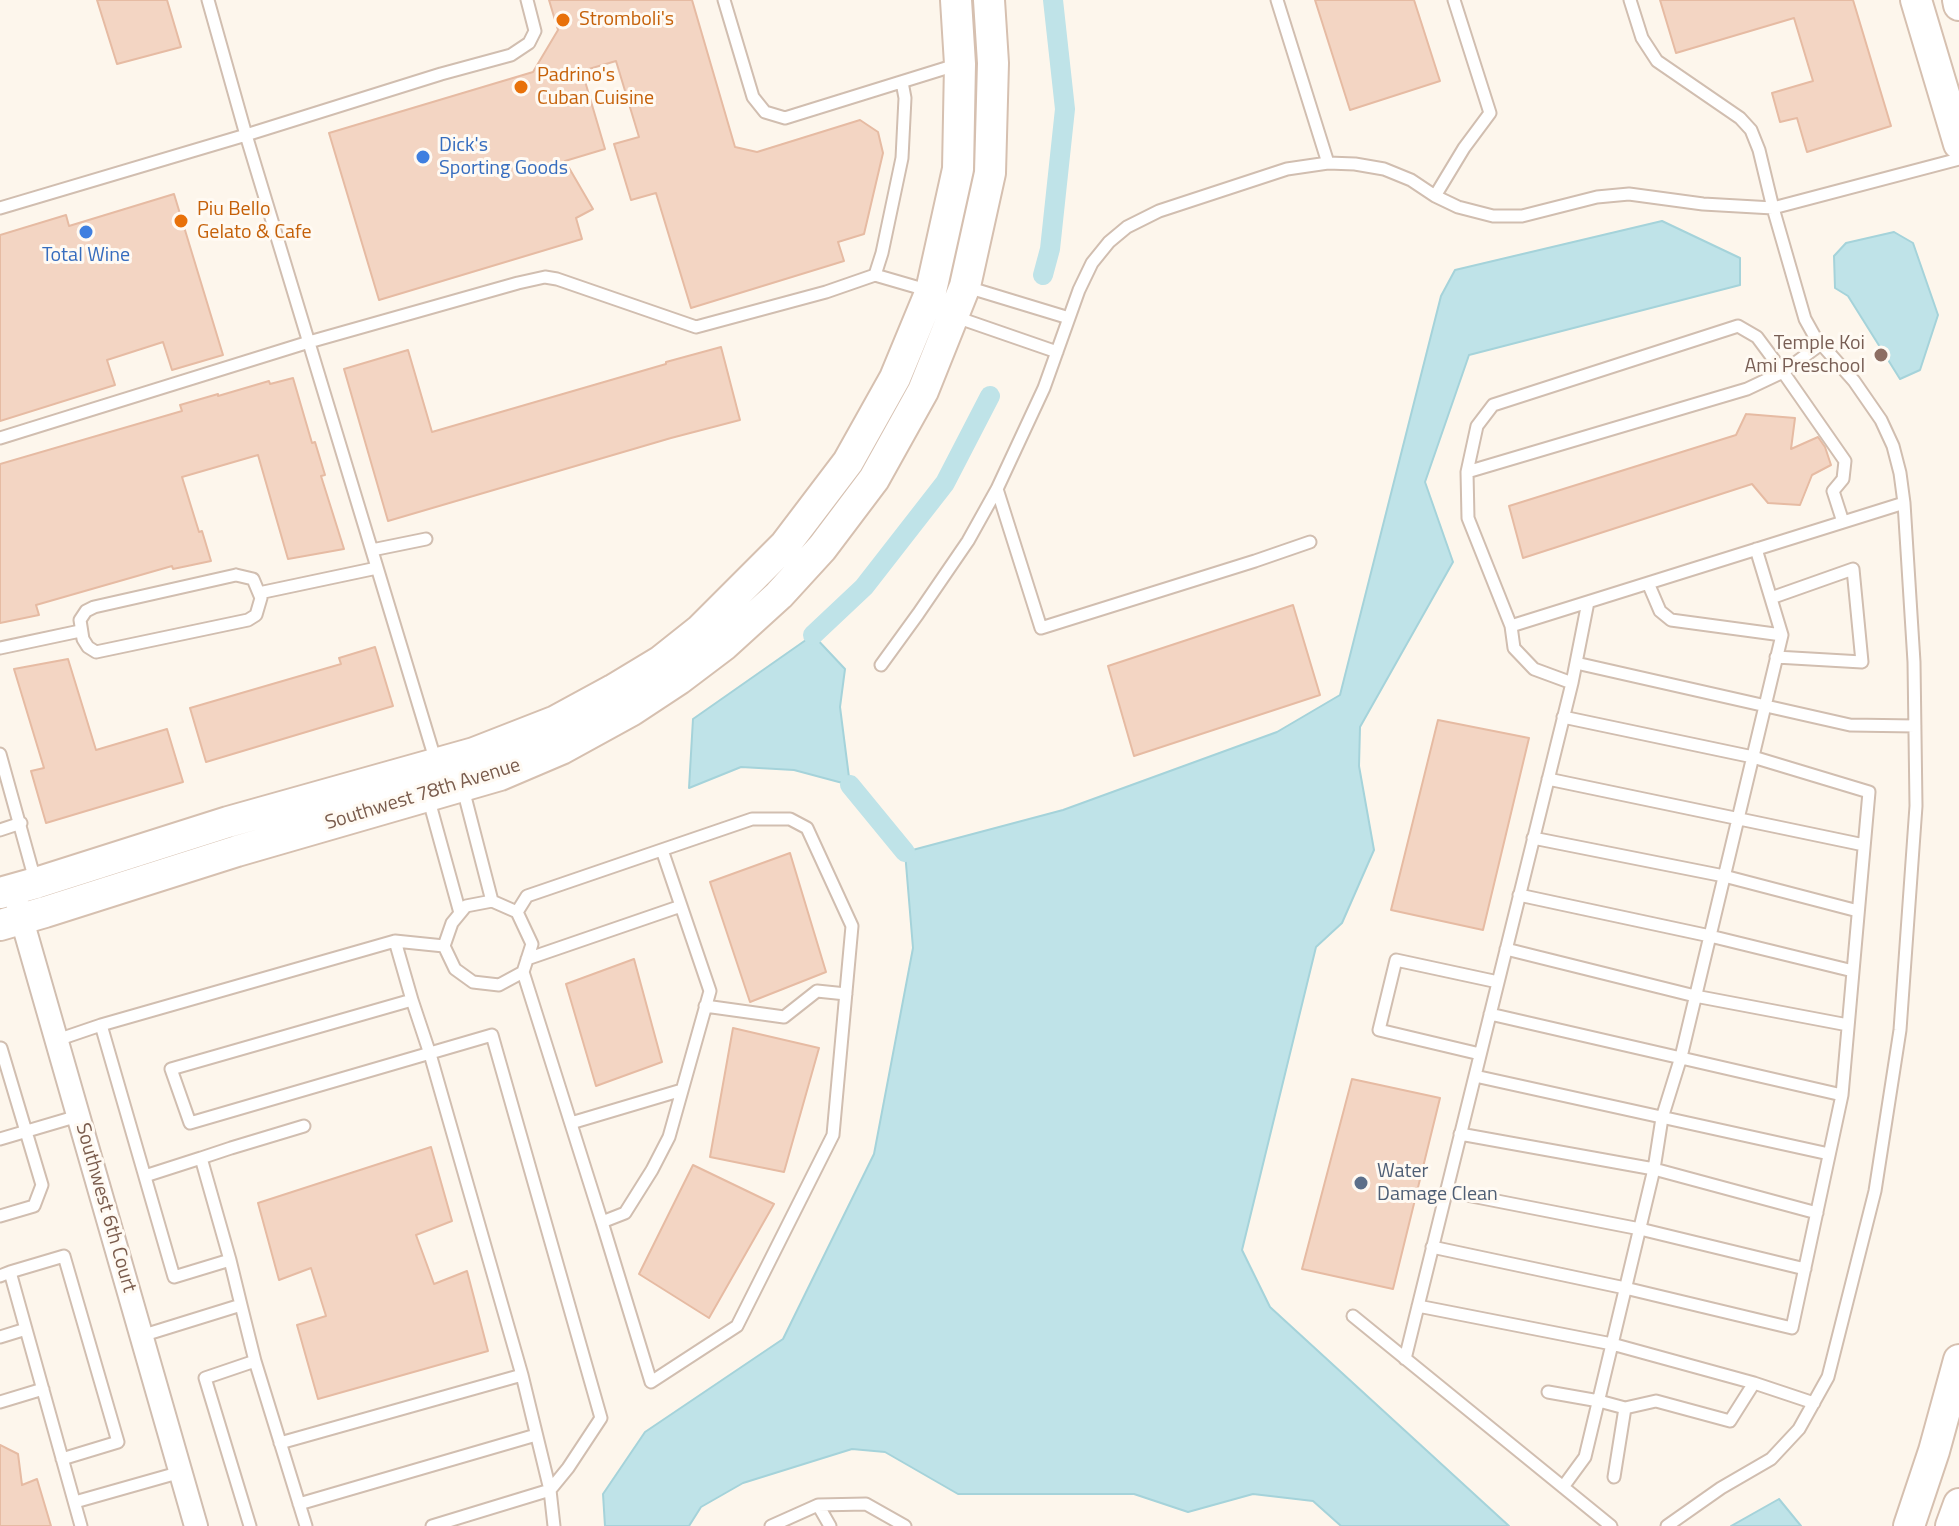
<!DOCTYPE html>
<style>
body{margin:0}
canvas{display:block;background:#fdf6ec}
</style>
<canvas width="1959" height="1526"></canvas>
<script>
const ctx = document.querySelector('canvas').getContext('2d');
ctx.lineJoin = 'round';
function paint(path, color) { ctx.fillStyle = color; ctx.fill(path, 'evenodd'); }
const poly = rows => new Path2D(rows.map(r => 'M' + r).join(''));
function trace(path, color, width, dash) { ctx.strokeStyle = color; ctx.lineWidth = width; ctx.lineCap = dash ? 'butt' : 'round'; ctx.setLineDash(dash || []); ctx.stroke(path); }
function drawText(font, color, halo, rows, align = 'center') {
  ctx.font = font + ' "Titillium Web",sans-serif'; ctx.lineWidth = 6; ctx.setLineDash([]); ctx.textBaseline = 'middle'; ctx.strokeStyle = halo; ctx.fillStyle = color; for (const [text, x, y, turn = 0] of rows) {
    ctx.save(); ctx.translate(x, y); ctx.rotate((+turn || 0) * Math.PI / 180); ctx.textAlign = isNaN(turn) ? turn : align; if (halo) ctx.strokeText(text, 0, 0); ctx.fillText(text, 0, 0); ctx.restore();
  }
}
const water = poly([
 [1662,221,1740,258,1740,285,1469,355,1425,482,1453,562,1360,727,1359,766,1374,850,1342,923,1316,947,1242,1250,1270,1307,1509,1526,1341,1526,1313,1501,1253,1494,1188,1512,1134,1494,958,1494,885,1452,852,1449,743,1483,701,1507,689,1526,605,1526,603,1494,645,1432,783,1339,874,1154,913,948,905,852,1063,810,1277,732,1340,695,1441,296,1455,270,1662,221],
 [1894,232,1913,243,1938,315,1920,370,1900,379,1848,296,1835,288,1834,256,1846,243,1894,232],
 [813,635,845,669,840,707,850,785,794,770,741,767,689,788,693,719,813,635],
 [1779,1499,1801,1526,1731,1526,1779,1499]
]);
paint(water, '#bfe3e8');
trace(water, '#a5d3da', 2);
trace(poly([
 [1043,275,1050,249,1065,109,1053,0],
 [813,635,864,587,945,483,990,396],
 [850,785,905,852]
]), '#bfe3e8', 20);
const building = poly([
 [97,0,167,0,181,47,117,64,97,0],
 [549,0,692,0,735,147,757,152,860,120,878,132,883,153,864,234,838,242,844,261,691,308,656,193,631,200,614,144,639,137,616,61,582,71,605,149,565,161,593,209,576,218,582,239,379,300,329,133,533,72,558,30,549,0],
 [1315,0,1414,0,1440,81,1350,110,1315,0],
 [1660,0,1853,0,1891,126,1807,152,1797,118,1780,122,1772,93,1813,81,1794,18,1676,53,1660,0],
 [174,194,223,355,172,370,163,342,107,360,115,385,0,421,0,235,66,215,69,226,174,194],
 [721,347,740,420,671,438,388,521,344,369,408,350,432,432,666,364,666,362,721,347],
 [293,378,312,443,315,442,325,475,321,476,344,549,288,559,258,455,182,477,199,532,202,531,211,561,173,569,172,566,36,605,39,615,0,623,0,464,182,411,180,405,218,394,218,396,269,381,270,384,293,378],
 [1746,414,1795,418,1791,449,1818,437,1825,447,1831,465,1812,475,1800,505,1768,503,1752,484,1523,558,1509,506,1736,435,1746,414],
 [1293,605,1320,695,1134,756,1108,666,1293,605],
 [375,647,393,706,206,762,190,708,341,664,339,658,375,647],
 [68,659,96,750,167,729,183,782,46,823,31,771,44,768,14,669,68,659],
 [1438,720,1529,738,1483,930,1391,910,1438,720],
 [790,853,826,972,750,1002,710,882,790,853],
 [634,959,662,1062,596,1086,566,984,634,959],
 [733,1028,819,1048,784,1172,710,1157,733,1028],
 [1352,1079,1440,1098,1393,1289,1302,1269,1352,1079],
 [431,1147,452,1221,416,1235,434,1284,467,1271,488,1351,318,1399,297,1325,326,1316,311,1268,279,1280,258,1203,431,1147],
 [693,1165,774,1204,709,1318,639,1274,693,1165],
 [0,1445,18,1454,22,1485,37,1479,51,1526,0,1526,0,1445]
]);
paint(building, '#f3d5c3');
trace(building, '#e6bba3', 2);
const lane = poly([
 [208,0,246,135,436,762],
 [724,0,753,97,765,112,785,118,959,64],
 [1277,0,1328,163],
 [1630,0,1642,38,1657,61,1740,118,1751,130,1759,150,1773,208,1805,319,1815,337,1854,381,1881,420,1893,446,1900,473,1904,503,1914,662,1916,806,1900,1030,1875,1191,1828,1377,1799,1429,1771,1459,1721,1488,1667,1526],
 [1435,196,1464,148,1490,113,1454,0],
 [0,208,246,135,441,74,511,55,529,43,535,31,527,0],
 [875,275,882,253,902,158,905,98,902,82],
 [967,287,1069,318],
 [953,316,1057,352],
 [0,438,309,342,518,283,545,277,557,279,696,327,826,292,875,275,930,291],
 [1467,472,1747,389,1783,372,1845,461,1843,479,1833,491,1843,522],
 [997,489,1041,628,1255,561,1310,542],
 [372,550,426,539],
 [236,575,253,579,261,598,256,615,248,620,96,652,88,647,83,639,80,620,86,611,94,607,236,575],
 [1648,583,1660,611,1671,620,1782,635],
 [259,593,377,568],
 [1771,598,1853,569,1862,662,1776,657],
 [1511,626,1468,518,1467,472,1477,426,1493,405,1738,326,1757,337,1783,372,1821,344],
 [0,648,80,631],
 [1576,663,1850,725,1915,726],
 [881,665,918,614,968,541,997,489,1044,388,1079,290,1092,263,1109,242,1127,227,1159,211,1287,169,1328,163,1355,164,1384,169,1411,180,1435,196,1458,207,1493,216,1522,216,1597,197,1629,194,1703,204,1773,208,1959,159],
 [1572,683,1588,602],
 [0,754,35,880],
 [1548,779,1864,845],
 [463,789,492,901],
 [428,797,460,913],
 [0,830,21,823],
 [1533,838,1724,876,1858,911],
 [1519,895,1710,936,1853,971],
 [517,912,527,896,752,819,790,819,807,828,852,926,833,1135,737,1326,651,1382,602,1222,625,1213,652,1170,669,1137,710,991,662,850],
 [395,941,444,946,455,969,473,982,499,985,523,972,532,944,517,912,492,901,466,906,452,923,444,946],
 [1506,949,1695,996,1848,1025],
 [527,959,681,906],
 [523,972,602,1222],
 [412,1000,430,1054,522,1375,550,1490,432,1526],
 [705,1006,784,1017,817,991,846,994],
 [1490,1014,1842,1095],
 [101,1025,395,941,412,1000,171,1069,190,1123,492,1035,601,1418,568,1468,550,1490,554,1526],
 [57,1040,101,1025,174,1277,230,1260,241,1305,141,1336],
 [1480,1054,1379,1030,1396,960,1498,982],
 [1475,1076,1829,1154],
 [571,1123,682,1090],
 [1460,1134,1654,1169,1817,1213],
 [0,1139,78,1116],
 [201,1158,231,1148,304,1126],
 [145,1176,201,1158,230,1260],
 [1446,1191,1640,1229,1805,1269],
 [0,1216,34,1206,42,1185,1,1048],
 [1432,1247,1625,1288,1792,1328,1842,1095,1869,792,1753,757,1563,717],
 [10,1272,64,1256,118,1442,62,1459],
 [0,1276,10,1272,81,1526],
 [241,1305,255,1361,205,1378,250,1526],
 [1418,1306,1612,1344,1754,1383,1814,1403],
 [1353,1316,1611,1526],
 [0,1337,26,1329],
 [1405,1359,1572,683,1534,669,1514,648,1511,626,1904,503],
 [255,1361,306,1526],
 [1548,1392,1599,1401,1625,1408,1656,1401,1730,1421,1754,1383],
 [0,1402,43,1389],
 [280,1443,522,1375],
 [1614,1477,1625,1408],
 [1563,1487,1585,1457,1654,1169,1662,1118,1681,1057,1782,635,1756,549],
 [75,1502,181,1472],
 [299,1504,536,1435],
 [818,1505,830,1526],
 [771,1526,818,1505,866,1504,905,1526]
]);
const street = poly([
 [18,906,196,1526]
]);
const secondary = poly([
 [1916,0,1959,144],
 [1958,0,1959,5],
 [0,893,36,883,228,822,474,753,556,721,613,690,661,661,700,630,785,545,848,462,895,378,931,291,958,169,960,64,956,0],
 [0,925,45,912,237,851,500,775,561,749,632,710,679,679,724,645,779,595,822,548,874,479,923,391,965,286,990,173,993,63,989,0],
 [1909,1526,1934,1451,1959,1360],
 [1951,1526,1959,1504]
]);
trace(lane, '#d1beb0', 15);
trace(street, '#d1beb0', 26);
trace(secondary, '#d6c0b0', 34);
trace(lane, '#fff', 11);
trace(street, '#fff', 22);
trace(secondary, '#fff', 30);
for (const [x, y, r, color] of [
 [563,20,8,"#e8710a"],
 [521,87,8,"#e8710a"],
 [423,157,8,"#3f7fe0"],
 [181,221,8,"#e8710a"],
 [86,232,8,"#3f7fe0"],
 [1881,355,8,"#8d6e63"],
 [1361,1183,8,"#5c6f8a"]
]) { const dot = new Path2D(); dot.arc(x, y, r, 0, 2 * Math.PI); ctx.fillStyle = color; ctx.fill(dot); trace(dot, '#fffaf3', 3); }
drawText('20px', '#c56008', '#fffaf3', [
 ["Stromboli's",579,20],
 ["Padrino's",537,76],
 ["Cuban Cuisine",537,99],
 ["Piu Bello",197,210],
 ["Gelato & Cafe",197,233]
], 'left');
drawText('20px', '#366cbe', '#fffaf3', [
 ["Dick's",439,146],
 ["Sporting Goods",439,169],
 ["Total Wine",86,256,"center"]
], 'left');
drawText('20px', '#785e54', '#fffaf3', [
 ["Temple Koi",1865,344],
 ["Ami Preschool",1865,367]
], 'right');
drawText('20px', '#7a5c4d', '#fffaf3', [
 ["Southwest 78th Avenue",423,795,-17],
 ["Southwest 6th Court",105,1208,74]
]);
drawText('20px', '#4e5e75', '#fffaf3', [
 ["Water",1377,1172],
 ["Damage Clean",1377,1195]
], 'left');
</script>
